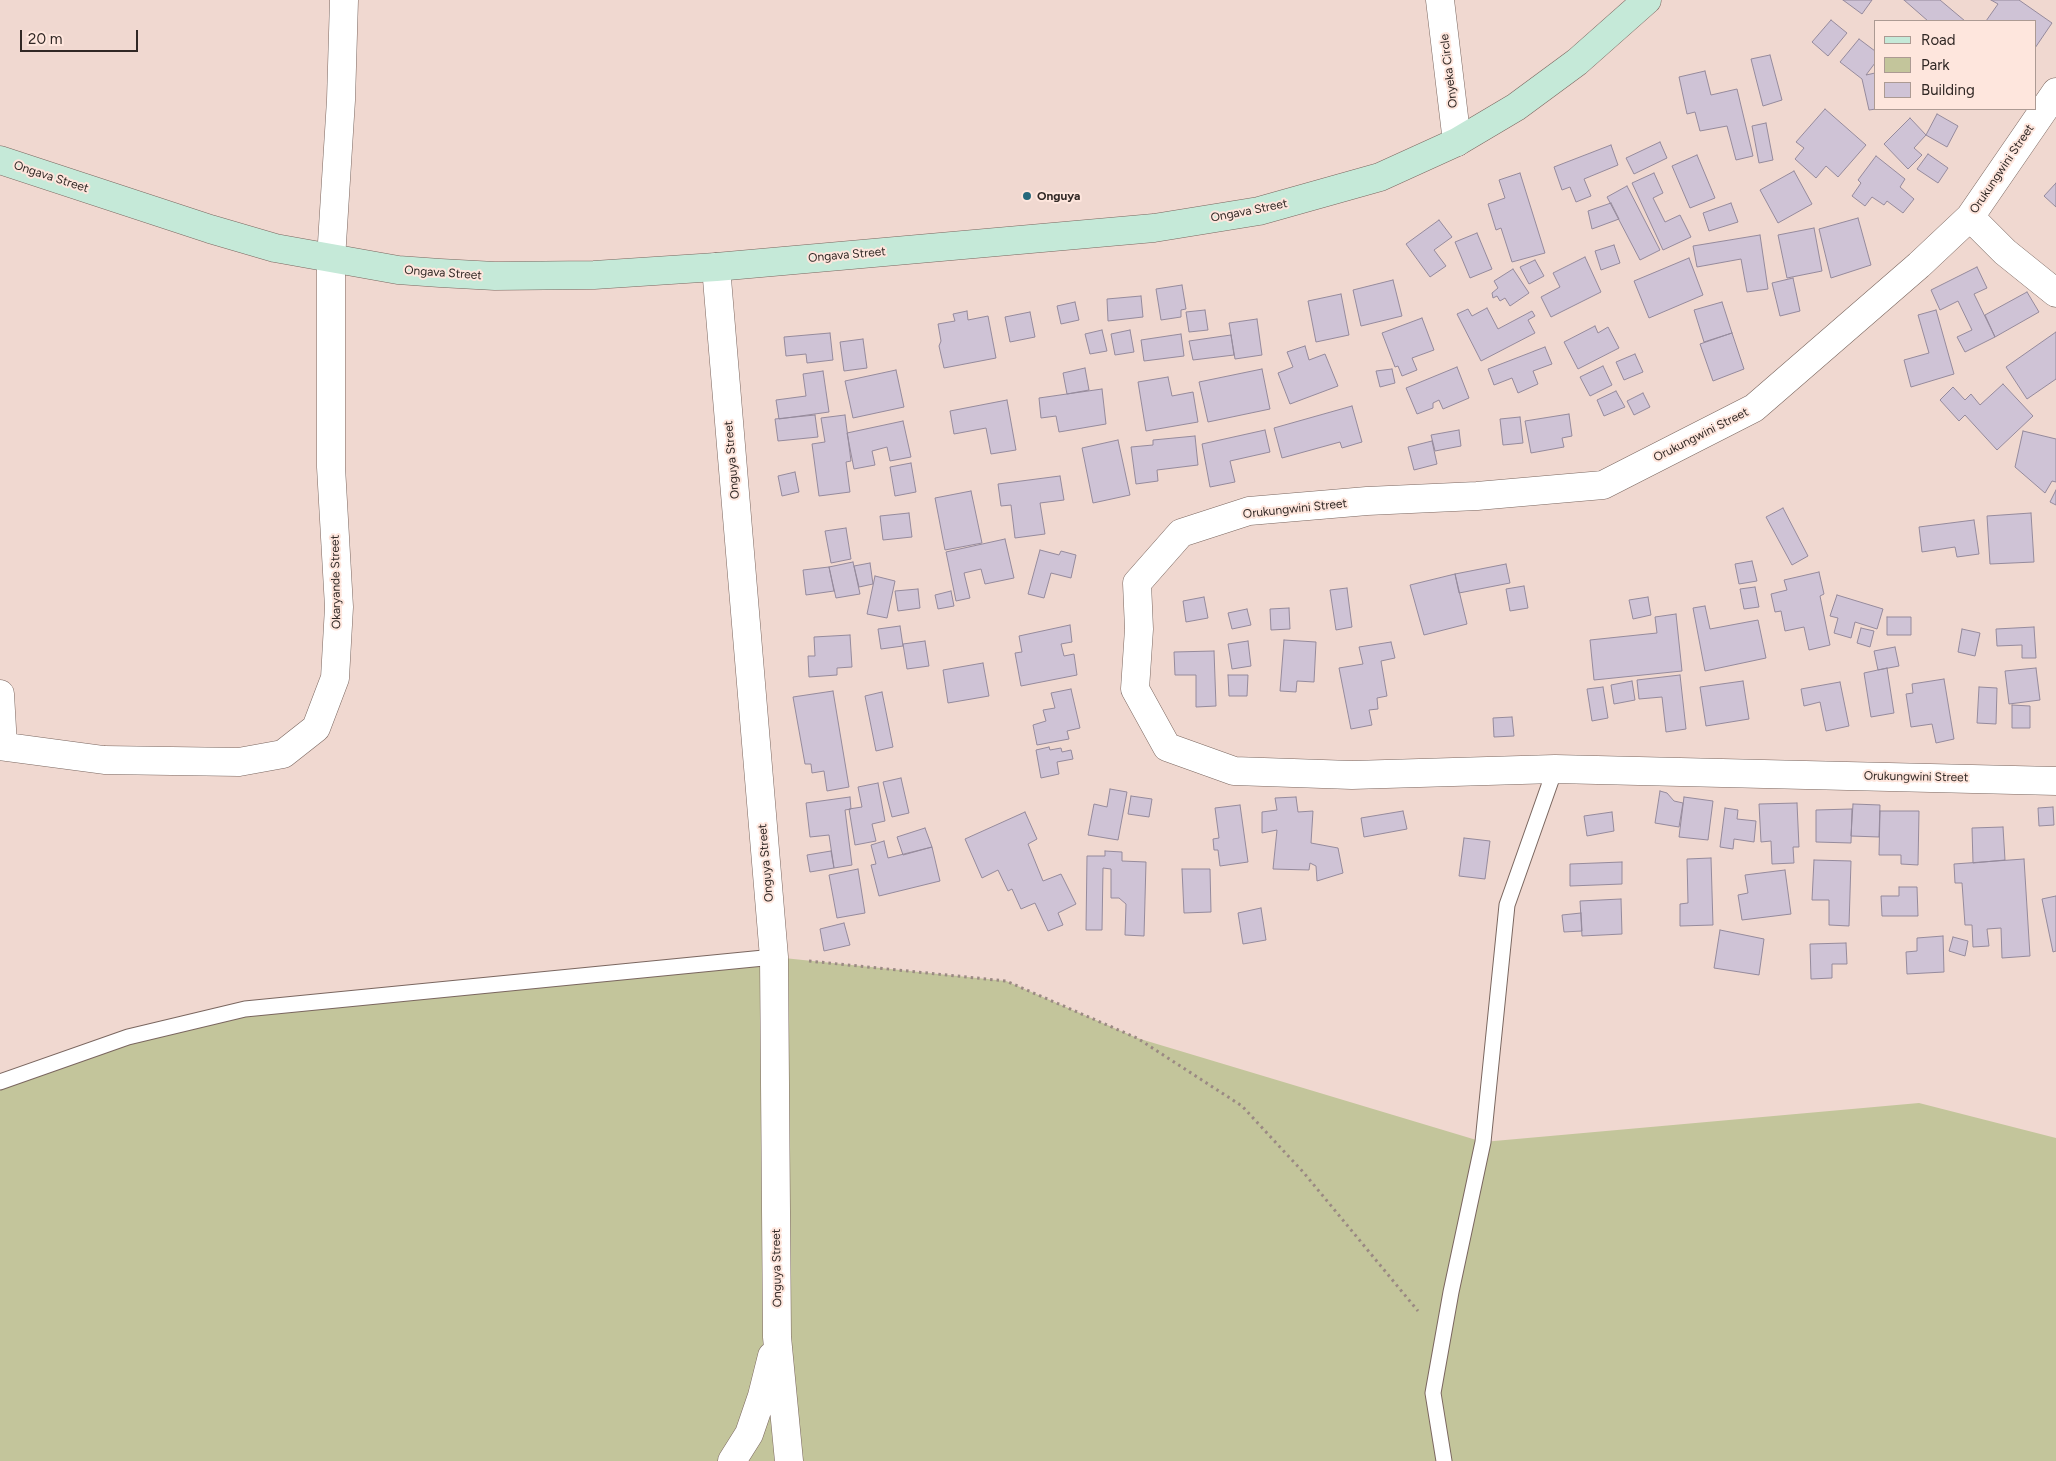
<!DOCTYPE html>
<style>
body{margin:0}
#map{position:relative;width:2056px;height:1461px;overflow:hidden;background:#f0d8d0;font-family:Figtree,sans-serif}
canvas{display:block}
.legend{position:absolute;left:1874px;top:20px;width:162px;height:90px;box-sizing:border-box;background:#fee6dd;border:1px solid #ac9a93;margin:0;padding:6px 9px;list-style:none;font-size:15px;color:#312825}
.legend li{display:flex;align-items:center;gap:10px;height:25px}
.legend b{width:25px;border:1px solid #ac9a93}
.scale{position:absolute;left:20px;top:30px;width:118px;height:22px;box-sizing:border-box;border:2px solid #312825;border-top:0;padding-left:6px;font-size:15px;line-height:18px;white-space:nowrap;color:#312825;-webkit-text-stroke:4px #fee6dd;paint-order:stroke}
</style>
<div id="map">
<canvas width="2056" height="1461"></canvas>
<ul class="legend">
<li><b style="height:6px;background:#c5e9d8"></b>Road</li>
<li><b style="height:14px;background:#c3c59b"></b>Park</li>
<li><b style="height:14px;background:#cfc3d6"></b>Building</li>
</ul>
<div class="scale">20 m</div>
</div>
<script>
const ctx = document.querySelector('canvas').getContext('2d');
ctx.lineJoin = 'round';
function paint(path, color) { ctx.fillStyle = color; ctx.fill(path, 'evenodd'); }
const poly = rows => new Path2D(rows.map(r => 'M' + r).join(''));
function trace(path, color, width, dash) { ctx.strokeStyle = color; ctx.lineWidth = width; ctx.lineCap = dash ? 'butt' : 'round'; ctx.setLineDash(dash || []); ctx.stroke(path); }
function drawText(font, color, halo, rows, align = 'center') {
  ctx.font = font + ' Figtree,sans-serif'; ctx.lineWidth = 4; ctx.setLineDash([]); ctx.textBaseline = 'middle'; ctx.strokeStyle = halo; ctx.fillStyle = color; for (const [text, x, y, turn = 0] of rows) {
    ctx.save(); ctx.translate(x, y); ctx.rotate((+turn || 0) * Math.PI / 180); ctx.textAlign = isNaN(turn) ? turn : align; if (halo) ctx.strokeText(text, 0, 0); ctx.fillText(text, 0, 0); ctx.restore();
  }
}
paint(poly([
 [774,957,1006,981,1137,1038,1483,1142,1919,1103,2056,1138,2056,1461,0,1461,0,1082,245,1009]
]), '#c3c59b');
const building = poly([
 [1843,0,1872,0,1862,14,1843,0],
 [1904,0,1940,0,1965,21,1928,21,1904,0],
 [1991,0,2019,0,2052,23,2035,48,2035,21,1986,21,1998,4,1991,0],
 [1831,20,1847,33,1828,56,1812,42,1831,20],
 [1859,39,1875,51,1875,63,1866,75,1875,73,1876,109,1869,110,1862,79,1840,62,1859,39],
 [1770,55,1782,100,1763,106,1751,59,1770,55],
 [1705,71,1711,95,1737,89,1753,156,1736,160,1727,126,1700,131,1695,112,1687,114,1679,77,1705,71],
 [1825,109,1866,145,1838,177,1826,166,1816,178,1795,159,1804,148,1796,142,1825,109],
 [1937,114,1958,126,1947,147,1926,135,1937,114],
 [1910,118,1926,135,1914,148,1922,155,1908,169,1884,144,1910,118],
 [1766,123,1773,160,1759,163,1752,126,1766,123],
 [1660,142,1667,158,1634,174,1626,158,1660,142],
 [1611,145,1618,165,1584,179,1591,196,1576,202,1570,187,1562,190,1554,167,1611,145],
 [1928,154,1948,168,1938,183,1917,169,1928,154],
 [1697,155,1715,198,1690,208,1672,166,1697,155],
 [1876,156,1905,179,1900,187,1914,199,1903,213,1887,201,1884,205,1872,197,1865,206,1852,196,1861,183,1858,180,1876,156],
 [1794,171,1812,204,1778,223,1760,190,1794,171],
 [1520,173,1545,253,1512,262,1501,228,1496,230,1488,204,1505,198,1499,180,1520,173],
 [1654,173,1663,193,1653,198,1665,222,1680,215,1691,237,1663,250,1632,183,1654,173],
 [2056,183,2056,207,2044,196,2056,183],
 [1627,186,1660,250,1640,260,1607,197,1627,186],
 [1611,203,1619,219,1592,229,1588,211,1611,203],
 [1731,203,1738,222,1709,231,1703,213,1731,203],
 [1858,218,1871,265,1831,278,1819,229,1858,218],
 [1439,220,1452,237,1434,250,1446,266,1430,277,1406,244,1439,220],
 [1814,228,1822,271,1787,278,1778,235,1814,228],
 [1477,233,1492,269,1470,278,1455,242,1477,233],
 [1760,235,1768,289,1747,292,1741,259,1697,267,1693,246,1760,235],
 [1614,245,1620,263,1601,270,1595,251,1614,245],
 [1585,257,1601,292,1551,317,1541,297,1560,287,1553,273,1585,257],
 [1689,258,1703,295,1649,318,1634,281,1689,258],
 [1535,260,1544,276,1529,284,1520,267,1535,260],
 [1977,267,1987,288,1974,294,1995,337,1965,352,1957,337,1972,330,1958,301,1940,310,1931,290,1977,267],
 [1513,269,1529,293,1510,306,1505,298,1500,301,1497,296,1493,298,1492,293,1498,288,1494,281,1513,269],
 [1793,278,1800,311,1780,316,1772,283,1793,278],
 [1393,280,1402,316,1361,326,1353,290,1393,280],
 [1182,285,1186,309,1181,310,1181,317,1161,320,1156,289,1182,285],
 [2027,292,2039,312,1995,337,1985,315,2027,292],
 [1341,294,1349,335,1316,342,1308,301,1341,294],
 [1141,296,1143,317,1108,321,1107,299,1141,296],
 [1075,302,1079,320,1061,324,1057,306,1075,302],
 [1722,302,1732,333,1704,342,1694,310,1722,302],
 [1487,308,1498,329,1532,311,1535,316,1528,320,1535,333,1481,361,1457,314,1468,309,1472,316,1487,308],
 [1205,310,1208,330,1189,332,1186,312,1205,310],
 [1936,310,1954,374,1911,387,1904,360,1929,353,1918,315,1936,310],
 [967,311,968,320,988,316,996,358,944,368,939,346,941,341,938,324,955,321,953,314,967,311],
 [1030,312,1035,337,1010,342,1005,317,1030,312],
 [1422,318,1434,350,1412,358,1417,370,1402,376,1398,366,1395,367,1382,333,1422,318],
 [1257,319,1262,355,1235,359,1229,323,1257,319],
 [1595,326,1598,333,1608,327,1619,348,1578,369,1564,342,1595,326],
 [1102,330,1107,351,1090,354,1085,334,1102,330],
 [1130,330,1134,352,1115,355,1111,334,1130,330],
 [2056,332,2056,379,2027,399,2006,367,2056,332],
 [830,333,833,360,807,363,806,354,786,356,784,337,830,333],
 [1732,333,1744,369,1713,381,1700,344,1732,333],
 [1181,334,1184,356,1144,361,1141,340,1181,334],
 [1231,335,1234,355,1193,360,1189,341,1231,335],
 [863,339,867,368,844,371,840,342,863,339],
 [1305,346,1309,360,1325,354,1338,386,1290,404,1278,373,1293,367,1287,352,1305,346],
 [1545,347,1552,364,1533,371,1538,384,1518,393,1512,378,1494,385,1488,369,1545,347],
 [1635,354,1643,372,1624,380,1616,362,1635,354],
 [1603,366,1612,385,1590,396,1580,377,1603,366],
 [1457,367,1469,398,1443,409,1439,400,1433,403,1433,408,1417,414,1406,388,1457,367],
 [1085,368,1089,390,1067,394,1063,373,1085,368],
 [1262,369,1270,409,1208,422,1199,382,1262,369],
 [1392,369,1395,383,1380,387,1376,371,1392,369],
 [896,370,904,407,853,418,845,381,896,370],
 [823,371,829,412,779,419,776,400,806,396,803,374,823,371],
 [1168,377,1172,396,1193,392,1198,422,1146,431,1138,382,1168,377],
 [2003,384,2033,416,1997,450,1965,415,1959,421,1940,400,1953,387,1965,400,1971,394,1980,405,2003,384],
 [1102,389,1106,424,1059,432,1056,416,1041,418,1039,398,1102,389],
 [1616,391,1625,407,1604,416,1597,400,1616,391],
 [1643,393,1650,407,1634,415,1627,401,1643,393],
 [1007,400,1016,450,991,454,986,428,954,434,950,411,1007,400],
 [1352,406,1362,442,1342,448,1340,442,1282,458,1274,428,1352,406],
 [1569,414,1572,436,1562,438,1564,447,1531,453,1525,421,1569,414],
 [815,415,818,437,778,441,775,419,815,415],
 [845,415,851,461,846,462,850,492,819,496,812,444,825,442,821,418,845,415],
 [1520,417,1523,443,1503,445,1500,419,1520,417],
 [903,421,911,457,890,461,887,447,872,451,875,465,854,469,847,433,903,421],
 [1265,430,1270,452,1230,461,1235,482,1210,487,1202,444,1265,430],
 [1459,430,1461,446,1435,451,1431,435,1459,430],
 [2023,431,2056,439,2056,482,2052,481,2045,493,2015,467,2023,431],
 [1195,436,1198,465,1157,470,1158,481,1136,484,1131,447,1153,445,1153,440,1195,436],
 [1118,440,1130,495,1093,503,1082,448,1118,440],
 [1432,441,1437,464,1414,470,1408,447,1432,441],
 [911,463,916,492,895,496,890,467,911,463],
 [795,472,799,492,782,496,778,476,795,472],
 [1060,476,1064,500,1040,503,1045,534,1015,538,1011,505,1001,506,998,484,1060,476],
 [2056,490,2056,505,2050,502,2056,490],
 [971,491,982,543,945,550,935,498,971,491],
 [1783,508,1808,556,1792,565,1766,517,1783,508],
 [909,513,912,537,883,540,880,516,909,513],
 [2031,513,2034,562,1990,564,1987,516,2031,513],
 [1974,520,1979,554,1957,557,1955,547,1922,552,1919,527,1974,520],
 [846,528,851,559,831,563,825,531,846,528],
 [1005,539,1014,578,985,584,981,569,964,573,970,598,956,601,946,552,1005,539],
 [1040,550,1059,555,1061,551,1076,555,1071,578,1051,573,1044,598,1028,594,1040,550],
 [1752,561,1757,581,1739,584,1735,564,1752,561],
 [853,562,860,594,836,598,829,567,853,562],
 [870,563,873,584,859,587,854,566,870,563],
 [1506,564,1510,583,1459,593,1455,574,1506,564],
 [829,567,834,591,806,595,803,570,829,567],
 [1819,572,1824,594,1820,596,1830,645,1809,650,1804,627,1785,631,1781,611,1775,612,1771,594,1787,590,1784,580,1819,572],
 [1455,574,1467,624,1424,635,1410,585,1455,574],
 [875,576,895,581,887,618,867,614,875,576],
 [1524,586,1528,608,1510,611,1506,589,1524,586],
 [1755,587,1759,607,1744,609,1740,589,1755,587],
 [1347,588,1352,627,1336,630,1330,590,1347,588],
 [918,589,920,608,898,611,895,591,918,589],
 [951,591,954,606,938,609,935,595,951,591],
 [1837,595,1883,609,1877,629,1855,622,1851,638,1834,633,1838,618,1830,616,1837,595],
 [1204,597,1208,618,1186,622,1183,601,1204,597],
 [1648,597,1651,615,1633,619,1629,600,1648,597],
 [1705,606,1710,629,1758,620,1766,658,1705,671,1693,608,1705,606],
 [1289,608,1290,629,1271,630,1270,609,1289,608],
 [1247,609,1251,625,1232,629,1228,613,1247,609],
 [1676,614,1682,671,1594,680,1590,640,1657,633,1655,617,1676,614],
 [1887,617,1911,617,1911,635,1887,635,1887,617],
 [1070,625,1072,642,1061,644,1064,656,1074,654,1077,675,1021,686,1015,653,1022,652,1019,636,1070,625],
 [900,626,903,646,881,649,878,629,900,626],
 [2034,627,2036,658,2022,658,2022,645,1997,646,1996,629,2034,627],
 [1861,628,1874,631,1870,647,1857,643,1861,628],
 [1962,629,1980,633,1975,656,1958,652,1962,629],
 [850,635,852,667,837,668,837,675,809,677,808,656,815,656,814,637,850,635],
 [1284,640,1316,642,1314,682,1297,681,1296,692,1280,691,1284,640],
 [925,641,929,666,907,669,903,644,925,641],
 [1248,641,1251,666,1232,669,1228,644,1248,641],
 [1391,642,1395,658,1381,661,1387,696,1377,698,1378,709,1369,710,1372,725,1351,729,1339,668,1363,664,1359,647,1391,642],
 [1895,647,1899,666,1878,670,1874,651,1895,647],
 [1214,651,1216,706,1196,707,1196,675,1175,675,1174,652,1214,651],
 [983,663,989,696,948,703,943,670,983,663],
 [1887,668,1894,713,1871,717,1864,673,1887,668],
 [2036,668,2040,700,2009,704,2005,671,2036,668],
 [1228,675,1248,675,1247,696,1229,696,1228,675],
 [1680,675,1686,729,1666,732,1662,697,1639,699,1637,680,1680,675],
 [1944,679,1954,739,1936,743,1932,724,1911,727,1906,694,1913,693,1912,684,1944,679],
 [1632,681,1635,700,1614,704,1611,685,1632,681],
 [1743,681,1749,719,1706,726,1700,687,1743,681],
 [1840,682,1849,726,1826,731,1820,702,1804,706,1801,689,1840,682],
 [1603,687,1608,718,1592,721,1587,689,1603,687],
 [1979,687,1997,688,1996,724,1977,723,1979,687],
 [1071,689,1080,728,1067,731,1069,739,1037,745,1033,725,1046,721,1043,710,1055,708,1051,693,1071,689],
 [833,691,849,787,827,791,824,771,812,773,811,764,805,764,793,697,833,691],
 [882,692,893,747,876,751,865,696,882,692],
 [2012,705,2030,706,2030,728,2012,728,2012,705],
 [1512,717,1514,736,1494,737,1493,718,1512,717],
 [1049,747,1050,750,1061,748,1062,752,1071,750,1073,759,1057,762,1059,774,1041,778,1036,750,1049,747],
 [901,778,909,813,892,817,883,782,901,778],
 [878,783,885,821,872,824,876,841,855,845,849,809,862,807,858,787,878,783],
 [1110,789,1127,792,1118,840,1088,835,1094,804,1107,807,1110,789],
 [1660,791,1667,793,1674,801,1683,803,1679,827,1655,823,1660,791],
 [1131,796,1152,799,1149,817,1128,814,1131,796],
 [850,797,851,809,845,810,852,865,834,868,829,835,810,837,806,803,850,797],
 [1296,797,1298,812,1313,811,1311,843,1338,848,1343,873,1317,881,1316,866,1310,863,1309,870,1273,869,1277,830,1262,833,1262,812,1277,810,1275,798,1296,797],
 [1684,797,1713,801,1708,840,1679,837,1684,797],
 [1797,803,1799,847,1793,847,1794,863,1772,864,1771,841,1761,842,1759,804,1797,803],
 [1853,804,1880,805,1879,837,1851,836,1853,804],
 [1240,805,1248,862,1220,866,1218,850,1214,850,1213,839,1219,838,1215,808,1240,805],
 [2053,807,2054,825,2039,826,2038,808,2053,807],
 [1725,808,1738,810,1737,819,1756,821,1754,842,1734,839,1733,849,1720,847,1725,808],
 [1852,809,1851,843,1816,842,1816,810,1852,809],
 [1403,811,1407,829,1364,837,1361,818,1403,811],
 [1880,811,1919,811,1918,865,1901,864,1901,855,1879,855,1880,811],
 [1025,812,1037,839,1028,844,1043,881,1061,874,1076,904,1058,913,1063,925,1048,931,1035,903,1021,909,1012,889,1008,891,998,870,982,878,965,839,1025,812],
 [1612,812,1614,831,1587,836,1584,816,1612,812],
 [2003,827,2005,860,1973,863,1972,828,2003,827],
 [925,828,932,847,903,855,897,837,925,828],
 [1464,838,1490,841,1485,879,1459,876,1464,838],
 [884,841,888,858,932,847,940,881,879,896,871,865,876,864,871,845,884,841],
 [831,851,834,868,810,872,807,855,831,851],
 [1105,851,1122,852,1122,861,1146,862,1144,936,1125,935,1126,904,1119,898,1111,898,1111,869,1103,868,1102,930,1086,930,1087,856,1105,856,1105,851],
 [1711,858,1713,925,1680,926,1680,904,1688,903,1687,859,1711,858],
 [2024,859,2030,956,2002,958,2001,928,1987,929,1989,946,1973,947,1972,925,1965,925,1962,883,1955,883,1954,864,2024,859],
 [1814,860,1851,861,1849,926,1829,925,1829,900,1812,900,1814,860],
 [1622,862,1622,884,1570,886,1570,864,1622,862],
 [858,869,865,913,837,918,829,875,858,869],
 [1182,869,1210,869,1211,912,1184,913,1182,869],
 [1785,870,1791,914,1742,920,1738,895,1748,893,1745,875,1785,870],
 [1899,887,1917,887,1918,916,1882,916,1881,896,1899,896,1899,887],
 [2056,896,2056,951,2053,952,2042,899,2056,896],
 [1621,899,1622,934,1582,936,1580,901,1621,899],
 [1261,908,1266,940,1243,944,1238,913,1261,908],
 [1581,913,1582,931,1564,932,1562,915,1581,913],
 [844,923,850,945,824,951,820,929,844,923],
 [1720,930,1764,939,1759,975,1714,968,1720,930],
 [1943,936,1944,972,1907,974,1906,952,1917,951,1917,938,1943,936],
 [1953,937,1968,941,1965,956,1949,951,1953,937],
 [1846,943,1847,964,1832,964,1832,978,1811,979,1810,944,1846,943]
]);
paint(building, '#cfc3d6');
trace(building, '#958a9c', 1);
const lane = poly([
 [0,1082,128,1037,245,1009,774,957],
 [1444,1461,1433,1393,1451,1292,1483,1142,1507,905,1555,769]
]);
const street = poly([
 [1440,0,1457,142],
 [2056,92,1970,217,1919,265,1754,408,1603,485,1477,496,1367,501,1249,511,1181,533,1137,583,1139,629,1135,689,1167,747,1234,771,1352,775,1555,769,2056,781],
 [1970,217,2005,252,2056,293],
 [716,267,774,957,777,1337,789,1461],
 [0,694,3,746],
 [0,746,104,760,239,762,283,754,316,728,335,678,339,607,331,467,331,259,341,100,344,0],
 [732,1461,749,1434,762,1396,772,1356]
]);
const secondary = poly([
 [0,160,210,229,275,248,398,270,440,273,495,276,594,275,716,267,1154,228,1259,211,1380,177,1457,142,1516,107,1577,62,1647,0]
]);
trace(lane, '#7a665f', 17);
trace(street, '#7a665f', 29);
trace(secondary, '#7a665f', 29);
trace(poly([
 [809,961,1006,981,1137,1038,1242,1106,1304,1173,1418,1311]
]), '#9a8983', 3, [2.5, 4]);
trace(lane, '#fff', 15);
trace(street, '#fff', 28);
trace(secondary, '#c5e9d8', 28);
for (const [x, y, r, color] of [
 [1027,196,5,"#27697c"]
]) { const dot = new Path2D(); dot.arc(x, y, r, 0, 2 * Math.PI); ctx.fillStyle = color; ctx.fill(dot); trace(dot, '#fee6dd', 2); }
drawText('12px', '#312825', '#fee6dd', [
 ["Onyeka Circle",1449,71,-97],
 ["Orukungwini Street",2002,169,-56],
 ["Ongava Street",51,177,18],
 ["Ongava Street",1249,211,-11],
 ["Ongava Street",847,255,-5],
 ["Ongava Street",443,273,4],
 ["Orukungwini Street",1701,435,-27],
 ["Onguya Street",732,460,-95],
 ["Orukungwini Street",1295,509,-6],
 ["Okaryande Street",336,582,-91],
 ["Orukungwini Street",1916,777,1],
 ["Onguya Street",766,863,-95],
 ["Onguya Street",777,1268,-91]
]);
drawText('bold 12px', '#312825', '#fee6dd', [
 ["Onguya",1037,196]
], 'left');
</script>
